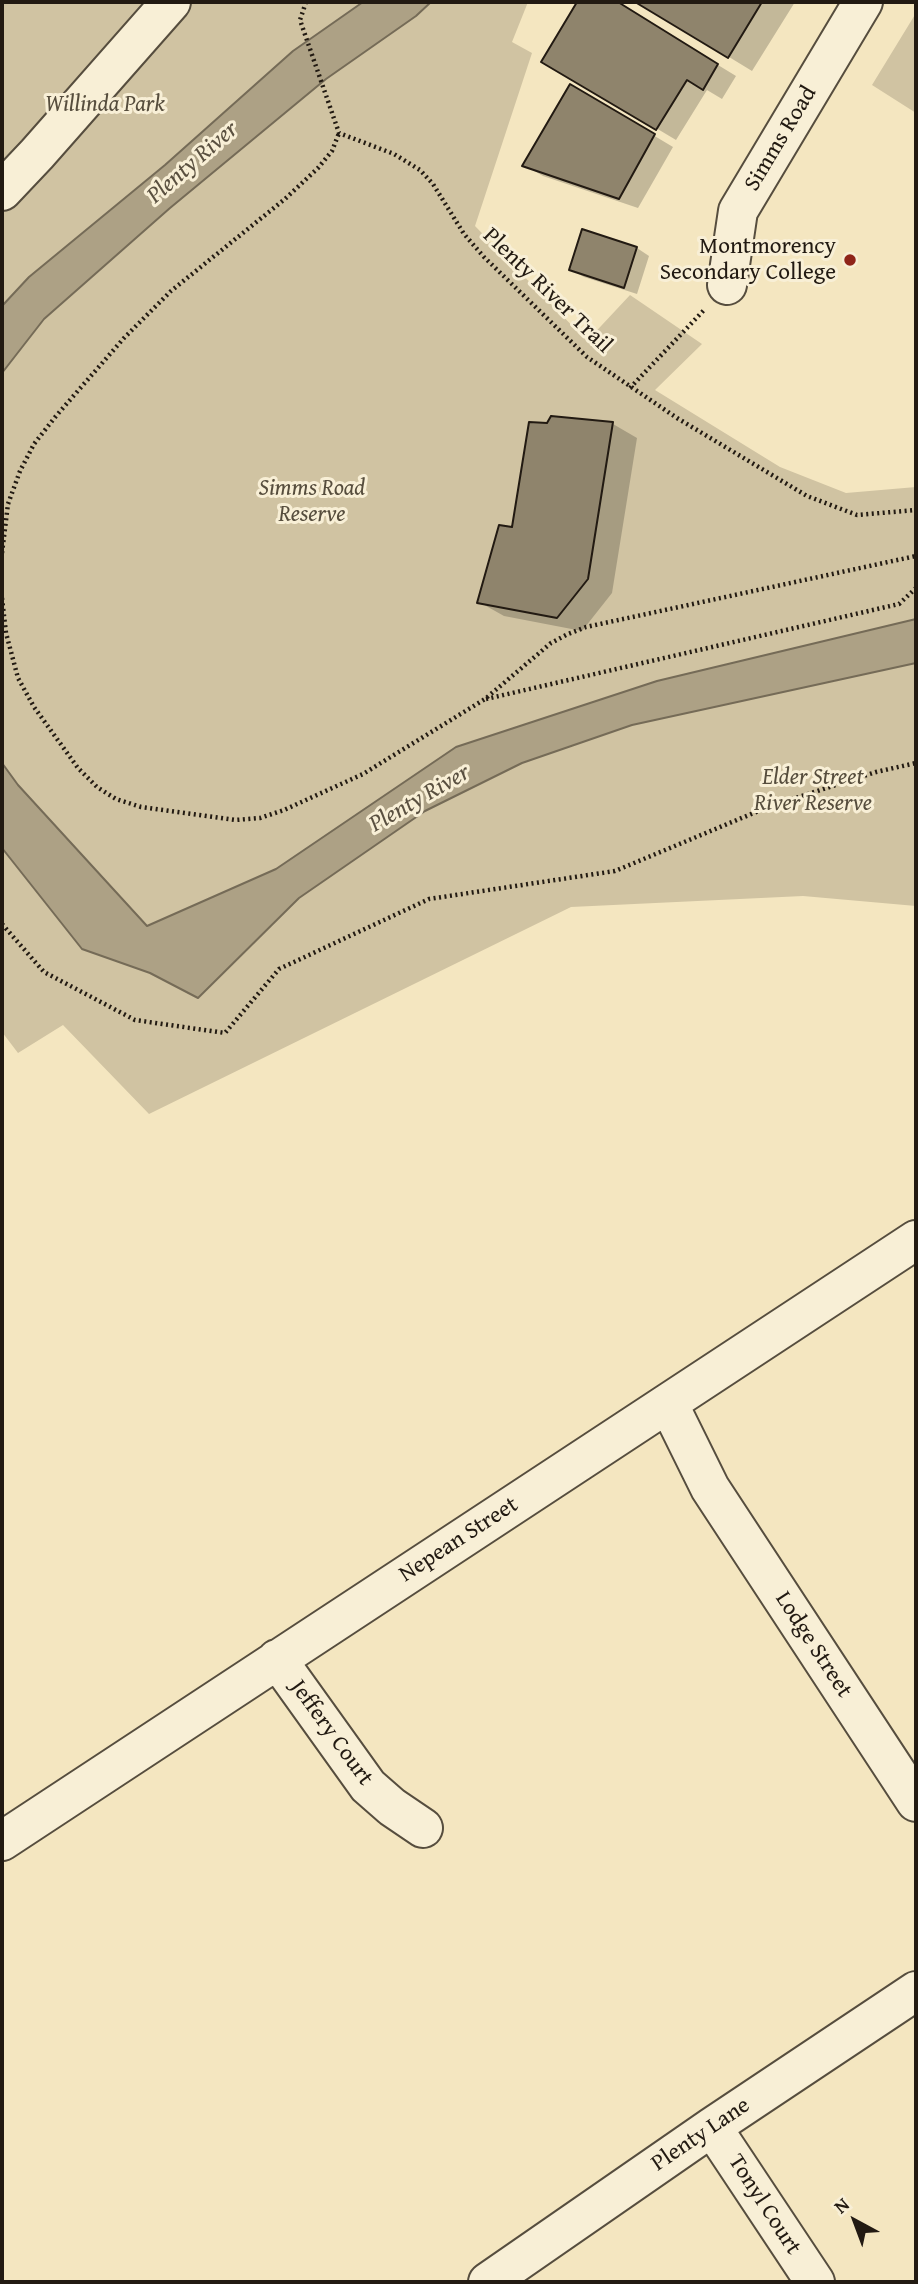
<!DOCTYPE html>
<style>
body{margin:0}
#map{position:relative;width:918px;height:2284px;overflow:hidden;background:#f4e6c0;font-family:"Gentium Book Plus",serif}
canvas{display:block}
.frame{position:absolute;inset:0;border:4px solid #221a12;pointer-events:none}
.north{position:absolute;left:820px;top:2186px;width:70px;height:70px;-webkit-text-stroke:5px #f8efd6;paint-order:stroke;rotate:319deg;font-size:19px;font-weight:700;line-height:28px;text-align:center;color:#221a12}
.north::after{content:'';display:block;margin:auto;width:24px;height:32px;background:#221a12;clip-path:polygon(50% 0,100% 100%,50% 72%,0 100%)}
</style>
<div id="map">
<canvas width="918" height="2284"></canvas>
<div class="frame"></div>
<div class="north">N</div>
</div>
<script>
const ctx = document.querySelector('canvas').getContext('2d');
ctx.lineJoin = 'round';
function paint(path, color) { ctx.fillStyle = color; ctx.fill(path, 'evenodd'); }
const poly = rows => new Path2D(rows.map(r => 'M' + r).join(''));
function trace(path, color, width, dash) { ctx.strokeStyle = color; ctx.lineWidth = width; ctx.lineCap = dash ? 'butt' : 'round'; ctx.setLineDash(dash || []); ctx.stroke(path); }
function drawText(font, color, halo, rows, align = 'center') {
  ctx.font = font + ' "Gentium Book Plus",serif'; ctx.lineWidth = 6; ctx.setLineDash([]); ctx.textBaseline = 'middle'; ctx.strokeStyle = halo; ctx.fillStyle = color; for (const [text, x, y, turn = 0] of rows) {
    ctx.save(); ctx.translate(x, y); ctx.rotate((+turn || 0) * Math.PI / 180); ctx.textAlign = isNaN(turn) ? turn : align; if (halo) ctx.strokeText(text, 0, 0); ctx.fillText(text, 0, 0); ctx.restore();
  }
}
paint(poly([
 [2,2,528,2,512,42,532,53,475,226,587,341,630,295,702,344,655,390,780,467,846,493,916,487,916,640,503,752,145,971,199,998,299,898,425,811,522,763,632,725,916,663,916,906,803,896,571,907,149,1114,63,1025,18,1053,2,1032],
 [916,13,916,113,872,85]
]), '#d0c3a2');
const water = poly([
 [363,2,431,2,416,16,326,79,170,208,44,319,2,373,2,306,29,277,165,165,293,51,363,2],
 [916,619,916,663,632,725,522,763,425,811,299,898,198,998,150,973,82,949,2,848,2,763,18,785,147,926,276,869,456,747,657,681,916,619]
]);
paint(water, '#ada185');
trace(water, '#756b57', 2);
paint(poly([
 [579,2,615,2,736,76,722,99,707,90,676,140,544,61],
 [639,2,795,2,752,71],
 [571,86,673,147,638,208,543,176,524,165],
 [583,231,637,248,649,256,637,294,584,277,571,270],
 [552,417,613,424,637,438,612,593,582,631,504,616,479,602,514,529]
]), '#0003');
const building = poly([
 [577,2,618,2,718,64,703,90,687,80,656,130,541,62,577,2],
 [635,2,762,2,728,58,635,2],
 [570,84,655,134,619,199,522,166,570,84],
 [582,229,637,247,624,288,569,270,582,229],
 [551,416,613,422,588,579,557,618,477,603,499,525,512,527,529,422,547,423,551,416]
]);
paint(building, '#8f846c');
trace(building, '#221a12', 2);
const minor = poly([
 [2,191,37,154,171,2],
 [727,285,738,211,863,2],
 [668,1403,710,1488,916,1802],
 [277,1659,368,1786,392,1807,423,1828],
 [2,1841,916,1240],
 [712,2127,815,2282],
 [488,2282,712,2127,916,1991]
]);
trace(minor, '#564d3e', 42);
trace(poly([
 [306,2,300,20,339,133,394,154,420,170,433,184,464,234,484,257,587,357,677,418,807,496,857,515,916,510],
 [630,388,704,310],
 [2,553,8,504,20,471,34,444,56,416,124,338,171,291,285,199,318,168,332,151,339,133],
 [2,598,6,633,18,678,34,707,78,768,97,787,116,799,141,807,235,820,260,818,284,810,363,774,485,699,551,643,568,634,586,627,916,556],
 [486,699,899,604,916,588],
 [2,924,44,972,135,1020,225,1033,279,969,429,899,615,871,768,807,876,772,916,763]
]), '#221a12', 4.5, [2, 3.5]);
trace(minor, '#f8efd6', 38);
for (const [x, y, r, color] of [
 [850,260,7,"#8f2418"]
]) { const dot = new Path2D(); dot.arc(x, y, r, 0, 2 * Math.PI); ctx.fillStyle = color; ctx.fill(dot); trace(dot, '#f8efd6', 2.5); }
drawText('italic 23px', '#564d3d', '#f8efd6', [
 ["Willinda Park",105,105],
 ["Simms Road",312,489],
 ["Reserve",312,515],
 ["Elder Street",813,778],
 ["River Reserve",813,804]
]);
drawText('23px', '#221a12', '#f8efd6', [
 ["Simms Road",781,139,-59],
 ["Plenty River Trail",547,291,44],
 ["Nepean Street",459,1540,-33],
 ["Lodge Street",813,1645,57],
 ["Jeffery Court",331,1733,54],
 ["Plenty Lane",701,2135,-34],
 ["Tonyl Court",764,2205,57]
]);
drawText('23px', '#221a12', '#f8efd6', [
 ["Montmorency",836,247],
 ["Secondary College",836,273]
], 'right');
drawText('italic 24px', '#5a5040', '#f8efd6', [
 ["Plenty River",193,163,-41],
 ["Plenty River",420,799,-30]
]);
</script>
